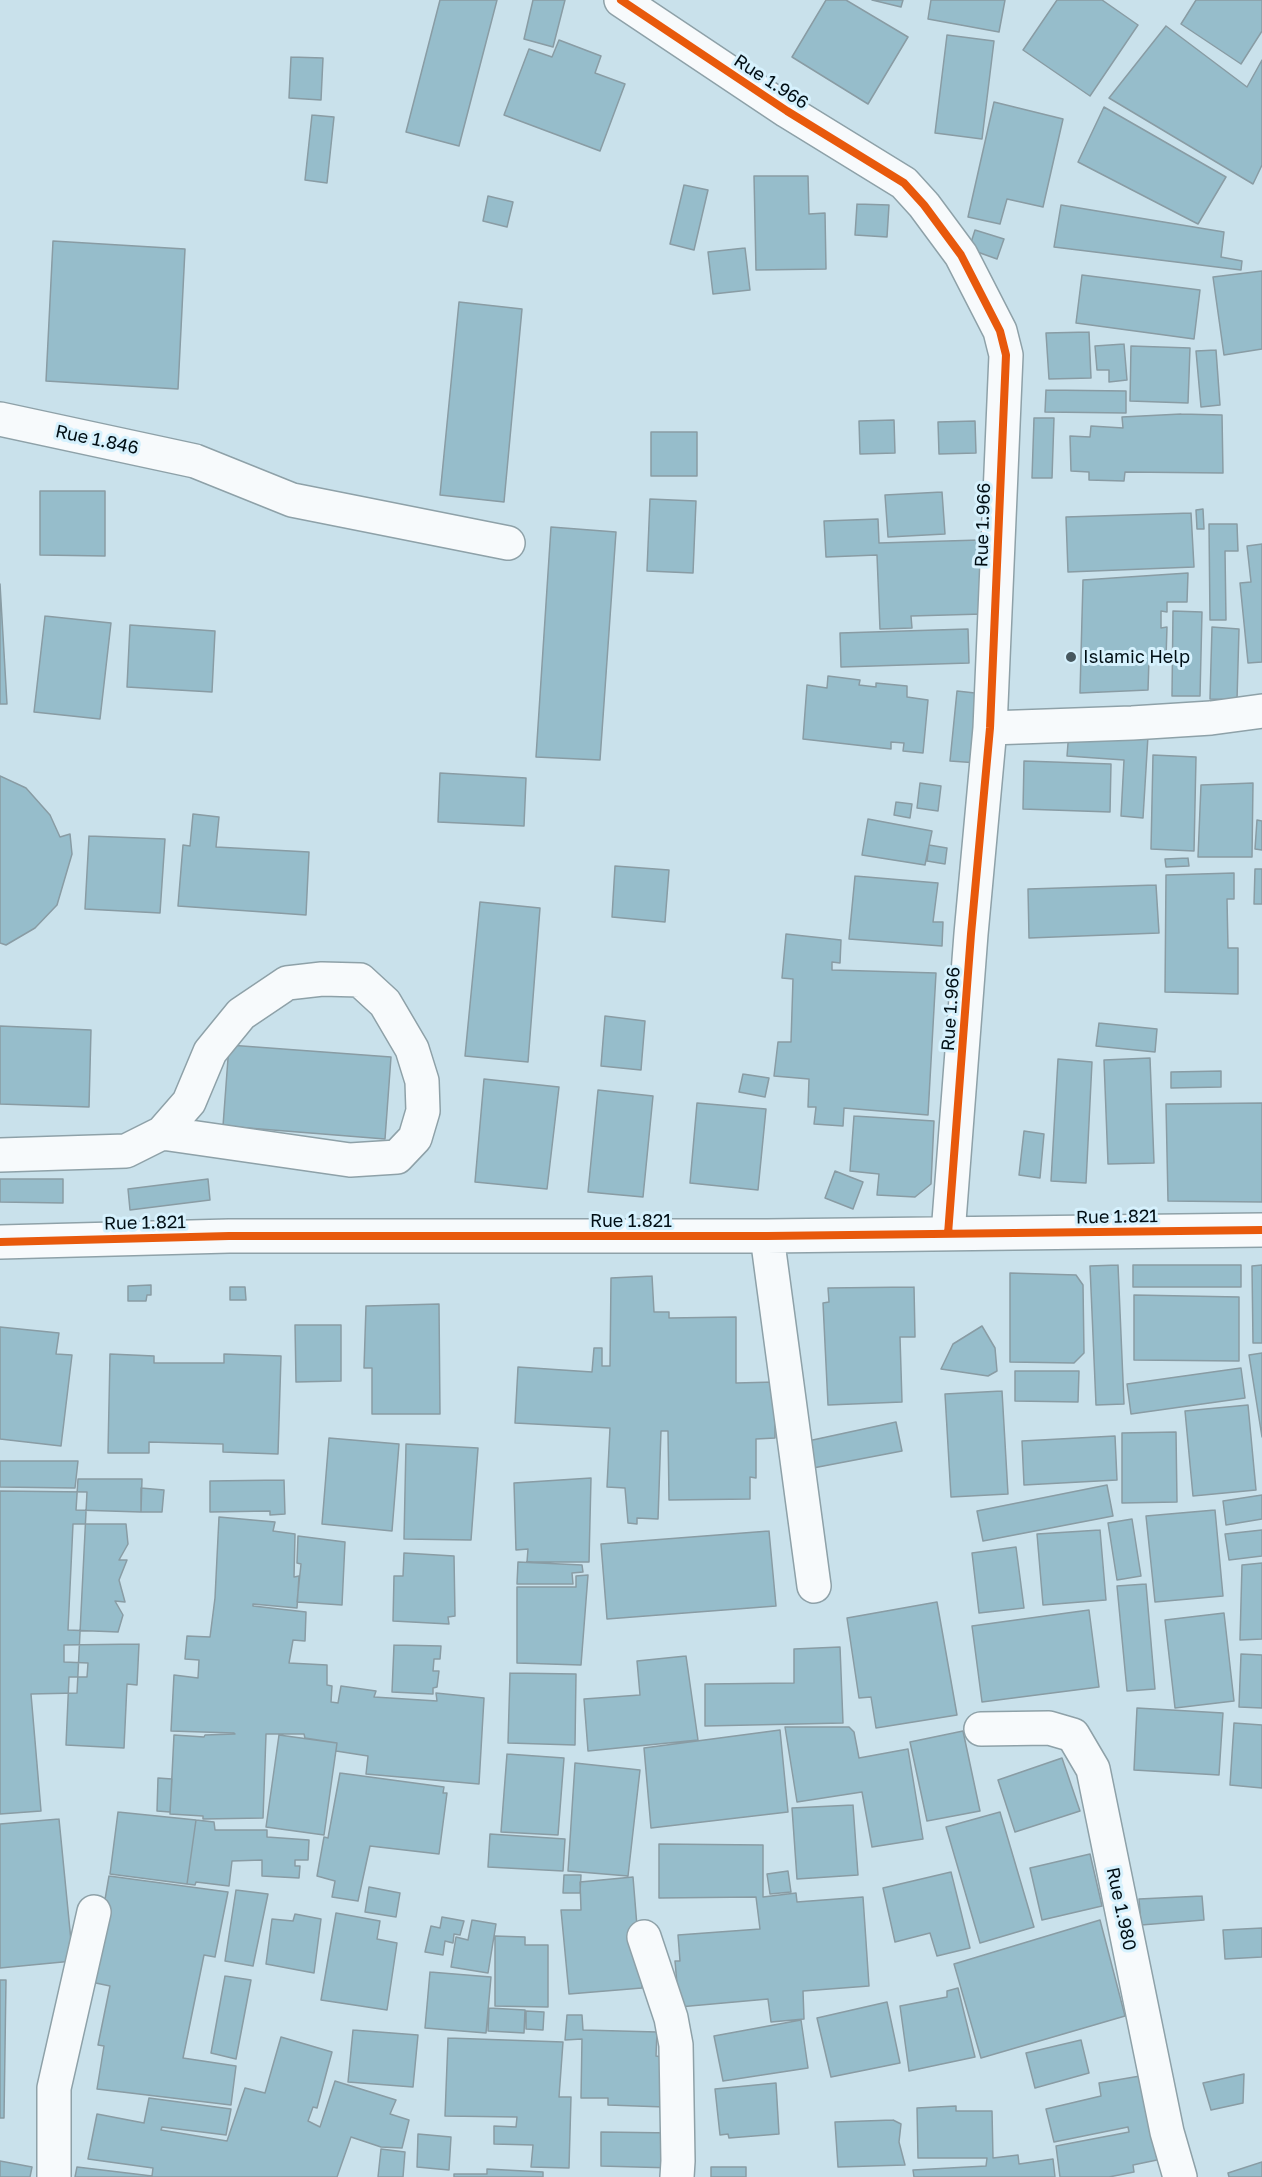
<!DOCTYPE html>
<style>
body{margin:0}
canvas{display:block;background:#c9e1eb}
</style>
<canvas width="1262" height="2177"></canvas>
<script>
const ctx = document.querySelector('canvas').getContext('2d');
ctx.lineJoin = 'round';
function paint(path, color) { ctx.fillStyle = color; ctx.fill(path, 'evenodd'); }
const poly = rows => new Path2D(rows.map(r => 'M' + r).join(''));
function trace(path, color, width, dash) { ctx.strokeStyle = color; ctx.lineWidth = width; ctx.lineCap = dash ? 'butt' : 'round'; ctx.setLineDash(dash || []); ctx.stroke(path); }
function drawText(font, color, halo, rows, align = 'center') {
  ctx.font = font + ' "Golos Text",sans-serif'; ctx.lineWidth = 6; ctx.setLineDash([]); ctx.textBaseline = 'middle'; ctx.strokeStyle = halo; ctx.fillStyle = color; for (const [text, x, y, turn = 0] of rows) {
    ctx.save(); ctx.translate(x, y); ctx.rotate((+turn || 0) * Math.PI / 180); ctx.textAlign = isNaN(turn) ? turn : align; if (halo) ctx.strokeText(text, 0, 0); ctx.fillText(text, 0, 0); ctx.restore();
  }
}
const building = poly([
 [440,0,497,0,459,146,406,132,440,0],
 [533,0,565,0,553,47,524,39,533,0],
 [826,0,846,0,908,37,868,104,792,57,826,0],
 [872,0,903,0,901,7,872,0],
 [931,0,1005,0,999,32,928,19,931,0],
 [1057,0,1102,0,1138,25,1090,96,1023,50,1057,0],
 [1196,0,1262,0,1262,31,1241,64,1181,24,1196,0],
 [1166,26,1247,87,1262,60,1262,165,1253,184,1109,98,1166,26],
 [947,35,994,41,982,139,935,133,947,35],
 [559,40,601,56,595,73,625,84,600,151,504,115,529,49,552,57,559,40],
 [291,57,323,58,321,100,289,98,291,57],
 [994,102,1063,119,1043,207,1007,199,1000,224,968,217,994,102],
 [1104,107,1226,177,1198,224,1078,162,1104,107],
 [312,115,334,117,327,183,305,180,312,115],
 [754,176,808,176,809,214,825,213,826,269,756,270,754,176],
 [684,185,708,190,694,250,670,244,684,185],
 [488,196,513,202,507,227,483,221,488,196],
 [857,204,889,205,887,237,855,235,857,204],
 [1061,205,1224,232,1221,257,1242,261,1241,270,1054,247,1061,205],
 [975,230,1004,239,997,259,969,249,975,230],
 [53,241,185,249,178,389,46,381,53,241],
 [745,248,750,290,713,294,708,252,745,248],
 [1262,271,1262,349,1224,355,1213,277,1262,271],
 [1082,275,1200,290,1194,339,1076,323,1082,275],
 [459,302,522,309,504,502,440,495,459,302],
 [1089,332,1091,378,1049,379,1046,333,1089,332],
 [1124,344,1127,380,1109,382,1109,370,1097,370,1095,346,1124,344],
 [1131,346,1190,348,1188,403,1130,401,1131,346],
 [1216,350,1220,405,1201,407,1196,351,1216,350],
 [1046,390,1126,391,1126,413,1045,412,1046,390],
 [1181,414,1222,415,1223,473,1125,472,1124,481,1089,480,1089,472,1071,471,1070,436,1090,437,1091,426,1123,428,1122,417,1181,414],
 [1034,418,1054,418,1052,478,1032,478,1034,418],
 [894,420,895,453,860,454,859,421,894,420],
 [975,421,976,453,939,454,938,422,975,421],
 [651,432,697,432,697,476,651,476,651,432],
 [40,491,105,491,105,556,40,555,40,491],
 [942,492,945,534,888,537,885,495,942,492],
 [650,499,696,501,693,573,647,571,650,499],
 [1203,509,1204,529,1197,529,1196,510,1203,509],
 [1191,513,1194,567,1068,572,1066,517,1191,513],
 [878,519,879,543,980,540,983,614,911,616,912,628,880,629,877,555,826,557,824,521,878,519],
 [1209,524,1237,524,1238,551,1225,551,1226,620,1210,620,1209,524],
 [551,527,616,532,600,760,536,757,551,527],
 [1262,544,1262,662,1248,663,1240,583,1251,582,1247,546,1262,544],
 [1188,573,1187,602,1167,602,1167,612,1161,611,1161,628,1167,627,1166,658,1149,658,1148,690,1080,693,1083,580,1188,573],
 [0,584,7,704,0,704,0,584],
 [1173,611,1202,612,1200,696,1172,696,1173,611],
 [45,616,111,623,100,719,34,712,45,616],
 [130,625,215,631,212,692,127,687,130,625],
 [1212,627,1239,629,1237,700,1210,699,1212,627],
 [968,629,969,663,841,667,840,633,968,629],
 [828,676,860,680,859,685,876,687,876,683,907,686,907,697,928,700,923,753,903,751,904,743,891,742,891,749,803,739,807,685,827,688,828,676],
 [957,691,984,694,978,763,950,761,957,691],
 [1069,731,1148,736,1143,818,1121,816,1124,760,1067,756,1069,731],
 [1153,755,1196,757,1194,851,1151,849,1153,755],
 [1024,761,1111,764,1110,812,1023,809,1024,761],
 [440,773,526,778,524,826,438,822,440,773],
 [0,776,26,788,50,815,60,837,70,834,72,854,57,905,35,928,6,945,0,943,0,776],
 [920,783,941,786,938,811,917,808,920,783],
 [1253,783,1252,857,1198,857,1201,785,1253,783],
 [896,802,912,804,910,818,894,815,896,802],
 [193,814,219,817,216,847,309,852,306,915,178,906,183,845,190,846,193,814],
 [868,819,932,831,925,865,862,855,868,819],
 [1257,820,1262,821,1262,850,1255,849,1257,820],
 [89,836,165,839,160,913,85,909,89,836],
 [929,845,947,848,945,864,927,861,929,845],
 [1188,858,1189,866,1166,867,1165,859,1188,858],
 [615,866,669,870,665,922,612,917,615,866],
 [1255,869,1262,869,1262,904,1254,904,1255,869],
 [1234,873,1234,899,1227,899,1228,948,1238,948,1238,994,1165,992,1166,875,1234,873],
 [855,876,938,883,933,922,943,922,942,946,849,939,855,876],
 [1156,885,1159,933,1029,938,1028,889,1156,885],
 [480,902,540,908,528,1062,465,1056,480,902],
 [786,934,841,940,840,963,832,962,832,970,936,973,928,1115,844,1108,843,1126,814,1124,816,1107,808,1107,809,1079,774,1076,778,1042,791,1042,793,979,782,978,786,934],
 [605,1016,645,1021,641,1070,601,1066,605,1016],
 [1099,1023,1157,1029,1155,1052,1096,1046,1099,1023],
 [0,1026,91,1030,89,1107,0,1104,0,1026],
 [229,1045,391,1057,385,1139,223,1126,229,1045],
 [1150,1058,1154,1163,1108,1164,1104,1060,1150,1058],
 [1058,1059,1092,1062,1086,1183,1051,1181,1058,1059],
 [1221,1071,1221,1087,1171,1088,1171,1072,1221,1071],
 [743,1074,769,1078,765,1097,739,1092,743,1074],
 [484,1079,559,1087,547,1189,475,1182,484,1079],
 [598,1090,653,1096,643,1197,588,1192,598,1090],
 [697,1103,766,1109,758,1190,690,1183,697,1103],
 [1262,1103,1262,1202,1168,1201,1166,1104,1262,1103],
 [854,1116,934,1121,931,1184,915,1197,877,1195,879,1174,850,1171,854,1116],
 [1024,1131,1044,1134,1040,1178,1019,1175,1024,1131],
 [835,1171,863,1182,853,1209,825,1198,835,1171],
 [0,1179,63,1179,63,1203,0,1202,0,1179],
 [208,1179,210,1200,130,1210,128,1189,208,1179],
 [1118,1265,1124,1404,1096,1405,1090,1266,1118,1265],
 [1133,1265,1241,1265,1241,1287,1133,1287,1133,1265],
 [1262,1265,1262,1343,1253,1343,1252,1266,1262,1265],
 [1010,1273,1076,1275,1083,1285,1084,1353,1074,1363,1010,1362,1010,1273],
 [652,1276,654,1312,669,1312,669,1318,736,1317,736,1383,775,1382,775,1438,756,1439,756,1478,750,1477,750,1499,669,1500,668,1431,661,1431,658,1519,637,1518,637,1524,628,1523,625,1488,607,1487,610,1428,515,1423,518,1367,592,1372,594,1348,602,1348,602,1366,610,1366,611,1278,652,1276],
 [151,1285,151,1295,147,1295,146,1301,128,1301,128,1286,151,1285],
 [230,1287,245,1287,246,1300,230,1300,230,1287],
 [914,1287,915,1337,900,1337,902,1402,828,1405,823,1303,829,1302,828,1288,914,1287],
 [1134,1295,1239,1297,1239,1361,1134,1360,1134,1295],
 [439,1304,440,1414,372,1414,372,1368,364,1368,366,1306,439,1304],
 [295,1325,341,1325,341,1381,296,1382,295,1325],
 [982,1326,995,1348,997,1371,988,1376,941,1369,953,1344,982,1326],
 [0,1327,59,1333,56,1354,72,1355,61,1446,0,1439,0,1327],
 [1262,1353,1262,1437,1249,1355,1262,1353],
 [110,1354,154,1356,154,1363,224,1363,224,1354,281,1356,278,1454,223,1452,223,1444,149,1442,149,1453,108,1453,110,1354],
 [1241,1368,1245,1398,1131,1414,1127,1384,1241,1368],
 [1015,1371,1079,1371,1078,1402,1015,1401,1015,1371],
 [1002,1391,1008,1494,951,1497,945,1394,1002,1391],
 [1248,1405,1256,1490,1193,1496,1185,1411,1248,1405],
 [896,1422,902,1451,813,1468,808,1441,896,1422],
 [1176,1432,1177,1502,1122,1503,1122,1433,1176,1432],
 [1115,1436,1117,1480,1024,1485,1022,1441,1115,1436],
 [329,1438,399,1444,392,1531,322,1524,329,1438],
 [406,1444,478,1448,471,1540,404,1539,406,1444],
 [0,1461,78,1461,75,1488,0,1487,0,1461],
 [591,1478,589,1562,527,1562,528,1549,516,1550,514,1483,591,1478],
 [78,1479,142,1479,141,1512,76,1510,78,1479],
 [284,1480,285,1514,270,1515,270,1511,210,1512,210,1481,284,1480],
 [1107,1485,1113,1516,983,1541,977,1511,1107,1485],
 [141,1488,164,1490,162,1512,141,1512,141,1488],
 [0,1491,87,1492,77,1693,31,1694,41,1811,0,1814,0,1491],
 [1262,1495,1262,1519,1226,1525,1223,1501,1262,1495],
 [1215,1510,1223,1596,1155,1602,1146,1516,1215,1510],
 [219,1517,275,1522,273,1531,295,1534,294,1577,299,1576,297,1608,253,1604,253,1606,306,1612,305,1641,293,1640,289,1663,327,1665,327,1685,332,1686,331,1702,338,1703,341,1686,376,1691,374,1697,437,1701,436,1693,484,1698,479,1784,366,1774,368,1756,336,1751,337,1743,305,1738,304,1734,266,1734,263,1818,203,1819,203,1816,170,1814,174,1735,204,1737,205,1735,235,1734,234,1733,171,1731,174,1675,198,1678,199,1660,185,1659,187,1636,210,1637,215,1598,219,1517],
 [1132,1519,1141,1576,1117,1580,1108,1523,1132,1519],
 [73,1524,126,1524,128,1544,119,1560,127,1560,119,1580,125,1602,115,1601,123,1615,118,1632,68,1630,73,1524],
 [1100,1530,1106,1600,1043,1605,1037,1534,1100,1530],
 [1262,1530,1262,1556,1229,1560,1225,1534,1262,1530],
 [769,1531,776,1606,607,1619,601,1544,769,1531],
 [298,1536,345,1542,342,1605,297,1602,301,1564,297,1563,298,1536],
 [1016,1547,1024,1608,979,1613,972,1553,1016,1547],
 [404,1553,454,1556,455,1616,448,1617,449,1624,393,1621,394,1576,403,1576,404,1553],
 [518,1562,582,1565,583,1572,572,1573,573,1584,517,1584,518,1562],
 [1262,1563,1262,1639,1240,1640,1242,1565,1262,1563],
 [588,1575,581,1665,517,1663,517,1587,576,1587,576,1576,588,1575],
 [1146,1584,1155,1689,1127,1691,1117,1586,1146,1584],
 [937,1602,957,1715,876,1728,871,1697,859,1698,847,1618,937,1602],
 [1089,1610,1099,1687,982,1702,972,1626,1089,1610],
 [1224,1613,1234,1701,1175,1708,1165,1620,1224,1613],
 [139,1644,137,1685,127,1684,124,1748,66,1745,69,1677,87,1677,88,1663,64,1662,64,1645,139,1644],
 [394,1645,441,1646,440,1659,434,1659,433,1671,439,1671,437,1687,433,1688,433,1694,392,1692,394,1645],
 [840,1647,843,1723,705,1726,705,1684,794,1683,794,1649,840,1647],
 [1241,1654,1262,1655,1262,1708,1239,1707,1241,1654],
 [686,1656,698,1740,588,1751,584,1699,640,1695,637,1661,686,1656],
 [510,1673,576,1674,575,1745,508,1743,510,1673],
 [1137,1708,1223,1713,1219,1775,1134,1770,1137,1708],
 [1234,1723,1262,1725,1262,1788,1230,1785,1234,1723],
 [785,1727,849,1727,854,1732,859,1758,908,1749,923,1839,872,1847,862,1792,797,1802,785,1727],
 [780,1730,788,1812,651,1828,644,1748,780,1730],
 [963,1731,980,1811,927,1821,910,1742,963,1731],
 [279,1735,337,1743,324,1835,266,1827,279,1735],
 [507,1754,564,1758,558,1835,501,1832,507,1754],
 [1062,1758,1080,1811,1015,1832,998,1780,1062,1758],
 [575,1763,640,1770,628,1876,568,1871,575,1763],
 [340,1773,444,1787,443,1793,447,1793,439,1854,370,1846,358,1901,332,1897,335,1881,317,1876,324,1837,328,1838,340,1773],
 [158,1778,172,1779,170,1812,157,1811,158,1778],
 [853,1805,858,1875,797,1879,792,1808,853,1805],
 [118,1812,196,1820,187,1884,110,1874,118,1812],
 [1000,1812,1034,1927,980,1943,946,1827,1000,1812],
 [59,1819,73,1961,0,1968,0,1824,59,1819],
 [196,1820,214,1822,215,1830,267,1830,267,1837,309,1840,308,1860,295,1860,295,1866,300,1866,299,1878,262,1876,262,1860,232,1861,229,1886,196,1882,195,1885,187,1884,196,1820],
 [490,1834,565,1839,563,1871,488,1867,490,1834],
 [659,1844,763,1845,763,1897,796,1893,797,1902,863,1897,869,1986,803,1991,804,2019,771,2022,768,1999,679,2007,675,1961,680,1961,678,1935,760,1929,756,1897,659,1898,659,1844],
 [1090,1854,1102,1906,1042,1920,1030,1868,1090,1854],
 [788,1871,791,1892,770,1894,767,1874,788,1871],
 [951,1872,970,1948,937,1956,930,1933,895,1942,883,1888,951,1872],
 [564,1875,581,1875,580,1893,563,1893,564,1875],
 [109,1876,228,1892,215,1957,204,1955,183,2058,236,2066,231,2105,97,2089,104,2046,98,2045,110,1986,91,1982,109,1876],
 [633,1877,642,1988,569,1994,561,1910,581,1910,580,1882,633,1877],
 [369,1887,400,1893,396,1917,365,1912,369,1887],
 [236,1890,268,1894,253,1966,225,1961,236,1890],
 [1202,1896,1204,1920,1141,1925,1139,1899,1202,1896],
 [336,1913,380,1921,377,1939,397,1943,387,2010,321,2000,336,1913],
 [295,1914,321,1919,314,1973,266,1964,272,1919,293,1921,295,1914],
 [442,1917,464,1921,460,1935,454,1934,453,1943,445,1941,443,1955,425,1952,431,1926,440,1928,442,1917],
 [472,1920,496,1924,488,1973,451,1967,456,1937,468,1940,472,1920],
 [1100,1920,1125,2016,981,2058,954,1964,1100,1920],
 [1262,1928,1262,1957,1225,1959,1223,1930,1262,1928],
 [495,1936,525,1937,525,1945,548,1945,548,2007,495,2006,495,1936],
 [430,1972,491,1977,486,2033,425,2028,430,1972],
 [225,1976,251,1980,236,2059,211,2053,225,1976],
 [0,1980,6,1980,4,2118,0,2118,0,1980],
 [958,1988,975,2057,909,2071,900,2006,947,1997,947,1991,958,1988],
 [887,2002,900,2063,831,2077,817,2018,887,2002],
 [489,2008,525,2010,524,2033,488,2031,489,2008],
 [526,2011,544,2012,543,2030,526,2029,526,2011],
 [567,2015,582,2015,583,2030,657,2032,656,2056,667,2058,665,2107,608,2105,608,2098,581,2098,582,2039,565,2040,567,2015],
 [801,2020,808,2068,723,2081,714,2036,801,2020],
 [353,2030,418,2035,413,2087,348,2082,353,2030],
 [281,2037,332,2052,317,2108,313,2107,308,2121,320,2127,335,2081,396,2100,390,2114,409,2120,402,2148,381,2147,351,2137,337,2177,75,2177,77,2167,152,2176,153,2168,88,2159,97,2114,144,2123,149,2098,231,2109,226,2135,162,2127,161,2130,227,2141,245,2088,265,2093,281,2037],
 [448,2038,563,2042,559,2097,571,2097,569,2168,531,2167,533,2145,494,2144,494,2126,516,2127,517,2117,445,2116,448,2038],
 [1081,2040,1089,2073,1035,2088,1026,2053,1081,2040],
 [1244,2074,1243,2103,1211,2110,1203,2083,1244,2074],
 [1140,2076,1150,2107,1157,2160,1133,2165,1134,2172,1109,2177,1060,2177,1056,2146,1129,2132,1128,2127,1054,2142,1046,2109,1101,2096,1099,2083,1140,2076],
 [776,2083,779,2134,729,2138,728,2134,720,2135,715,2089,776,2083],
 [956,2106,956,2111,992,2111,993,2158,1018,2155,1019,2164,1053,2159,1055,2177,914,2177,913,2170,986,2166,987,2158,918,2158,917,2108,956,2106],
 [893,2120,901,2124,899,2142,905,2165,838,2167,835,2122,893,2120],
 [601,2132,675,2133,673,2168,601,2166,601,2132],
 [418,2134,451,2137,449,2170,417,2167,418,2134],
 [381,2149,405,2152,403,2177,378,2177,381,2149],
 [0,2161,32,2167,30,2177,0,2177,0,2161],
 [1262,2162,1262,2177,1229,2177,1228,2173,1262,2162],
 [711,2167,746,2167,746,2177,711,2177,711,2167],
 [487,2169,543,2172,543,2177,454,2177,454,2174,487,2174,487,2169]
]);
paint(building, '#96bdcb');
trace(building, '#899ca4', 1.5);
const minor = poly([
 [621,0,787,111,904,183,924,205,961,255,1000,331,1006,355,990,728,971,934,948,1234],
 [0,419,195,461,292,500,508,543],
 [990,728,1132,723,1211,718,1262,711],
 [0,1155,126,1151,162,1133,189,1102,210,1052,241,1014,287,983,322,979,360,980,385,1003,412,1049,422,1081,423,1111,415,1138,397,1157,350,1160,162,1133],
 [767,1236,814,1586],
 [0,1242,229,1236,767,1236,1262,1230],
 [981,1729,1049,1728,1073,1735,1093,1769,1167,2132,1180,2177],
 [644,1937,671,2018,676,2045,678,2161,677,2177],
 [54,2177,54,2088,94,1912]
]);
trace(minor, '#8ea1a8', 36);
trace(minor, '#f7fafc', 33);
trace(poly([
 [621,0,787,111,904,183,924,205,961,255,1000,331,1006,355,990,728,971,934,948,1234],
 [0,1242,229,1236,767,1236,1262,1230]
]), '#e8590c', 8);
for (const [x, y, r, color] of [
 [1071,657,6,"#47585f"]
]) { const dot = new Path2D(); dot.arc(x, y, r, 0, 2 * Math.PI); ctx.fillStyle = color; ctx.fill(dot); trace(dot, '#d6f1fd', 2); }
drawText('18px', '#010e14', '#d6f1fd', [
 ["Rue 1.966",771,82,33],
 ["Rue 1.846",97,440,12],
 ["Rue 1.966",983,525,-88],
 ["Rue 1.966",951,1009,-86],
 ["Rue 1.821",1117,1217,-1],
 ["Rue 1.821",631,1221],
 ["Rue 1.821",145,1223,-1],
 ["Rue 1.980",1121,1909,78]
]);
drawText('18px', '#010e14', '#d6f1fd', [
 ["Islamic Help",1083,657]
], 'left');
</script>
